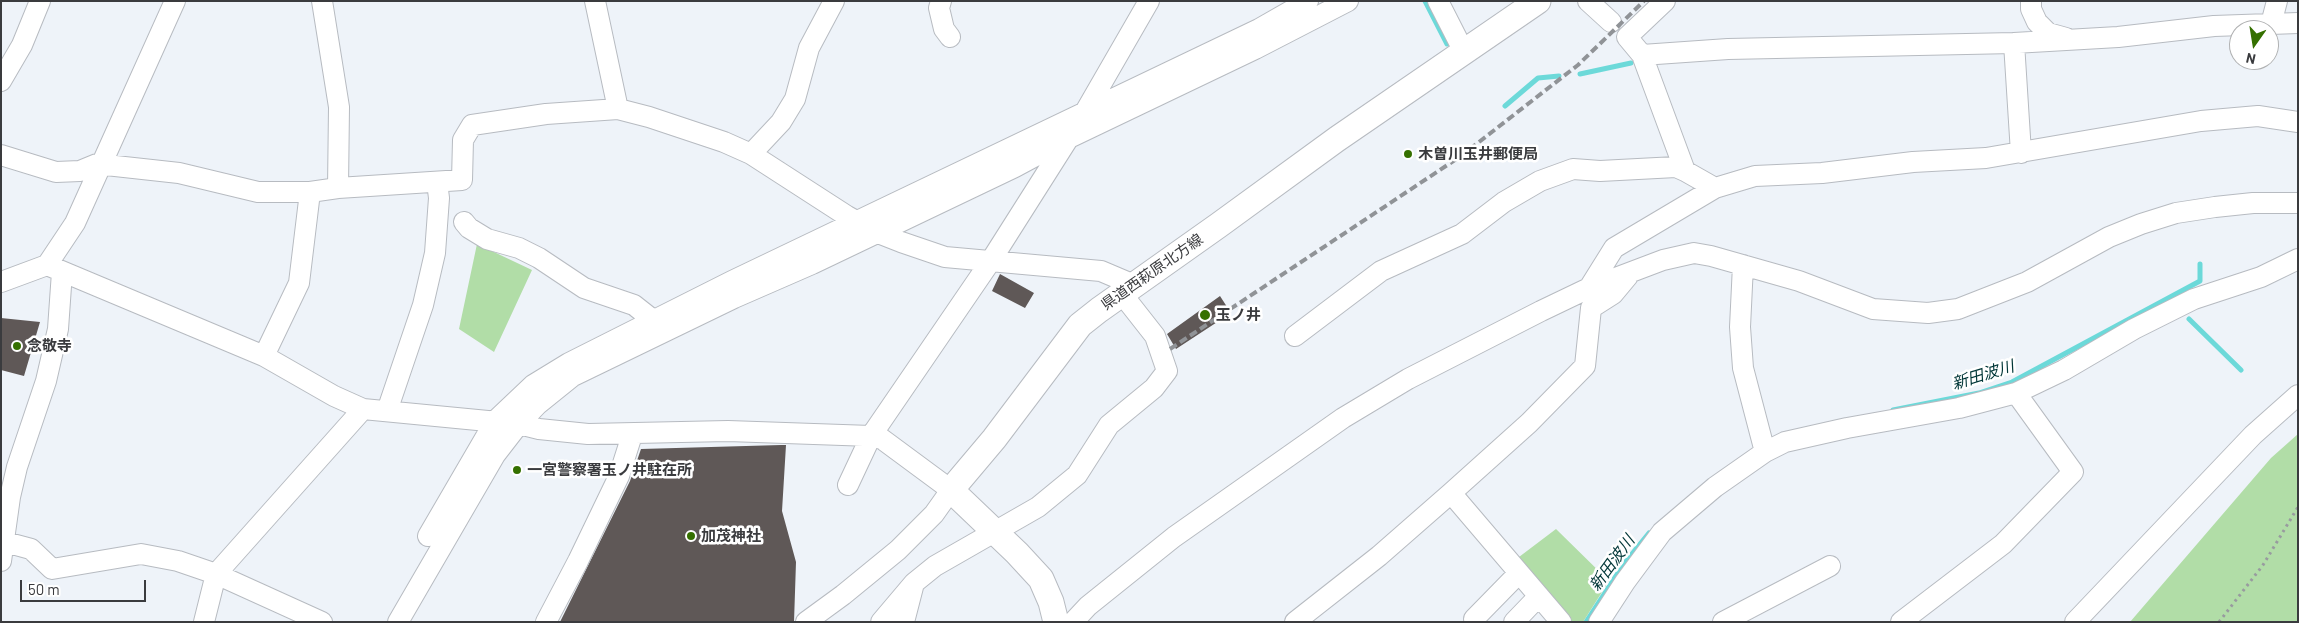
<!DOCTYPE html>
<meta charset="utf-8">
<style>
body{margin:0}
#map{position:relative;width:2299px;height:623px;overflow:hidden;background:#eef3f9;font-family:Barlow,sans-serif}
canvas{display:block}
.frame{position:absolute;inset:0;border:2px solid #3a3b3e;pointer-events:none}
.north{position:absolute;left:2229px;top:20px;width:50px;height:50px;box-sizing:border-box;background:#fff;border:1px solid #b0b1b2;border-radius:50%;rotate:193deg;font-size:14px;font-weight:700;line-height:20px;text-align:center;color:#3a3b3e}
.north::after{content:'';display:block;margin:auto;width:18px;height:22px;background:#357000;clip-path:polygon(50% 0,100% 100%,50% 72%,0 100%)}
.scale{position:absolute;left:20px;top:580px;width:126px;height:22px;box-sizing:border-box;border:2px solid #3a3b3e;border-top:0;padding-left:6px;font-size:15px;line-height:18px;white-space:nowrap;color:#3a3b3e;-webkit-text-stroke:4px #fff;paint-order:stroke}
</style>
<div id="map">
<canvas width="2299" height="623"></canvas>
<div class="frame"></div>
<div class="north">N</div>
<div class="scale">50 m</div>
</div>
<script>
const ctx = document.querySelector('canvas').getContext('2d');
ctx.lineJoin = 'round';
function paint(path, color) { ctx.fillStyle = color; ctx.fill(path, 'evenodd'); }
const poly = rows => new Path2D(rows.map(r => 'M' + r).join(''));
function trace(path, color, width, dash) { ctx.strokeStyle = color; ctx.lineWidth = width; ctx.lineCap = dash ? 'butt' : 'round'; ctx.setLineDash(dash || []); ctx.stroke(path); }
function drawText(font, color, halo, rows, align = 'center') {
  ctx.font = font + ' Barlow,"Noto Sans JP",sans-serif'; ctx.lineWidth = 5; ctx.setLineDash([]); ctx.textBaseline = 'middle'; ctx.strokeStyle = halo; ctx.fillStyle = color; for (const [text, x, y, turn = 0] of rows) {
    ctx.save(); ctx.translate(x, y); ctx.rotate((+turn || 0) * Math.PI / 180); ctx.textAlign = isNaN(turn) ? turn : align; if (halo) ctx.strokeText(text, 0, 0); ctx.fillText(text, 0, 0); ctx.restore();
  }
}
paint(poly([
 [477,244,532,270,494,352,459,329],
 [2298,434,2298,622,2130,622,2271,458],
 [1556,529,1609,581,1583,622,1572,622,1519,557]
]), '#b1dda7');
trace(poly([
 [1425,1,1447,44],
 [1580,74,1631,63],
 [1505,106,1538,78,1559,76],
 [2189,319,2241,370],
 [1893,410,1979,393,2012,382,2200,281,2200,264],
 [1586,622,1623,565,1649,533]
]), '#6cd9d9', 5);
paint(poly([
 [1000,274,1034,293,1025,308,992,291],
 [1220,296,1231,313,1176,349,1167,334],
 [1,318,40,322,24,376,1,370],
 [781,445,786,445,782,511,796,562,794,622,560,622,630,481,641,449]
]), '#5f5857');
const minor = poly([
 [322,1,339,107,338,188],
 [595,1,618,109],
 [941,1,939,8,944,29,950,37],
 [1438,1,1464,52],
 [1588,1,1611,22],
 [1665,1,1627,37,1642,55,1685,171,1715,188],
 [2031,1,2031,9,2037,22,2048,33,2066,38],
 [2271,24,2277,1],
 [2014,43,2021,153],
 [1642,55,1728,49,2014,43,2118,37,2214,26,2298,23],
 [1,81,22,45,40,1],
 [1085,112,1149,1],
 [751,154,781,122,795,99,809,48,834,1],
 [1,155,56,172,80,171,97,164,179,173,258,192,310,192,338,188,462,180,463,140,472,125,546,114,618,109,649,117,724,142,751,154,847,216,878,233,901,242,945,257,1101,271,1134,285],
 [464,222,469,228,487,239,519,248,539,258,584,288,634,305,653,320],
 [47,265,264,356,334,396,363,409,519,424,539,429,588,434,728,431,871,436,882,439,951,490,934,514,898,550,843,595,806,622],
 [1743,265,1740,327,1743,368,1765,452],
 [1,282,47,265,75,223,175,1],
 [1589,288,1614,248,1715,188,1755,176,1822,173,1913,162,1986,158,2201,121,2258,116,2298,122],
 [1295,336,1381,271,1462,234,1504,202,1540,181,1573,169,1600,171,1676,167,1685,171],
 [264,356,299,283,310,192],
 [387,411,423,305,435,253,439,198,437,182],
 [848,485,871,436,990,262,1068,139],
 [1451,493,1561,622],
 [428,536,495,421,533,385,569,363,732,281,1259,29,1308,1],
 [1,541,31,549,52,569,141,554,178,561,216,574,322,622],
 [1,561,10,497,17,467,46,381,58,329,62,272],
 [1474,619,1519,573],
 [204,622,216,574,363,409],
 [398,622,495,455,519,424,537,405,573,376,734,298,812,264,1015,167,1069,138,1255,49,1348,1],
 [546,622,578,561,619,476,632,435],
 [881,622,914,583,935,566,1038,507,1077,475,1109,425,1154,388,1167,371,1155,336,1122,294],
 [904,622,913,587],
 [1073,622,1088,606,1174,537,1343,418,1408,379,1541,311,1589,288,1663,260,1694,253,1711,256,1799,281,1873,309,1928,313,1958,309,2027,282,2109,237,2141,224,2176,213,2215,207,2253,203,2298,203],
 [1295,622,1379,556,1451,493,1529,423,1585,366,1591,308,1613,294,1628,276],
 [1514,622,1539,596],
 [1599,622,1625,582,1662,532,1715,487,1765,452,1785,442,1847,428,1959,408,2016,393,2064,370,2134,329,2194,299,2261,277,2298,259],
 [1723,622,1830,566],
 [1901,622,2003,544,2073,472,2016,393],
 [2075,622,2253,435,2298,395]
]);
const major = poly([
 [1056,622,1051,602,1041,579,1017,553,951,490,994,439,1080,325,1099,310,1219,225,1337,139,1538,1]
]);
trace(minor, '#b7bbc1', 22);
trace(major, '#b7bbc1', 27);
trace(poly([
 [2219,622,2263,565,2298,507]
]), '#989b9f', 3, [2.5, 4]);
trace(minor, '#fff', 20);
trace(major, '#fff', 25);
trace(poly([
 [1170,349,1461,156,1578,65,1644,1]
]), '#909397', 4, [8, 4]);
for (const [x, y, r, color] of [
 [1408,154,5,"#357000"],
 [1205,315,6,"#357000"],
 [17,346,5,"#357000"],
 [517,470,5,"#357000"],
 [691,536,5,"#357000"]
]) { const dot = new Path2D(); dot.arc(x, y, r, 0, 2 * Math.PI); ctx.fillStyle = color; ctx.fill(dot); trace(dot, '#fff', 2); }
drawText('bold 15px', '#3a3b3e', '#fff', [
 ["木曽川玉井郵便局",1418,154],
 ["玉ノ井",1216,315],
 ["念敬寺",27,346],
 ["一宮警察署玉ノ井駐在所",527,470],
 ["加茂神社",701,536]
], 'left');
drawText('15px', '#3a3b3e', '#fff', [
 ["県道西萩原北方線",1152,272,-35]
]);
drawText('italic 16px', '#003637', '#fff', [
 ["新田波川",1983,375,-17],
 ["新田波川",1612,563,-54]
]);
</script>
